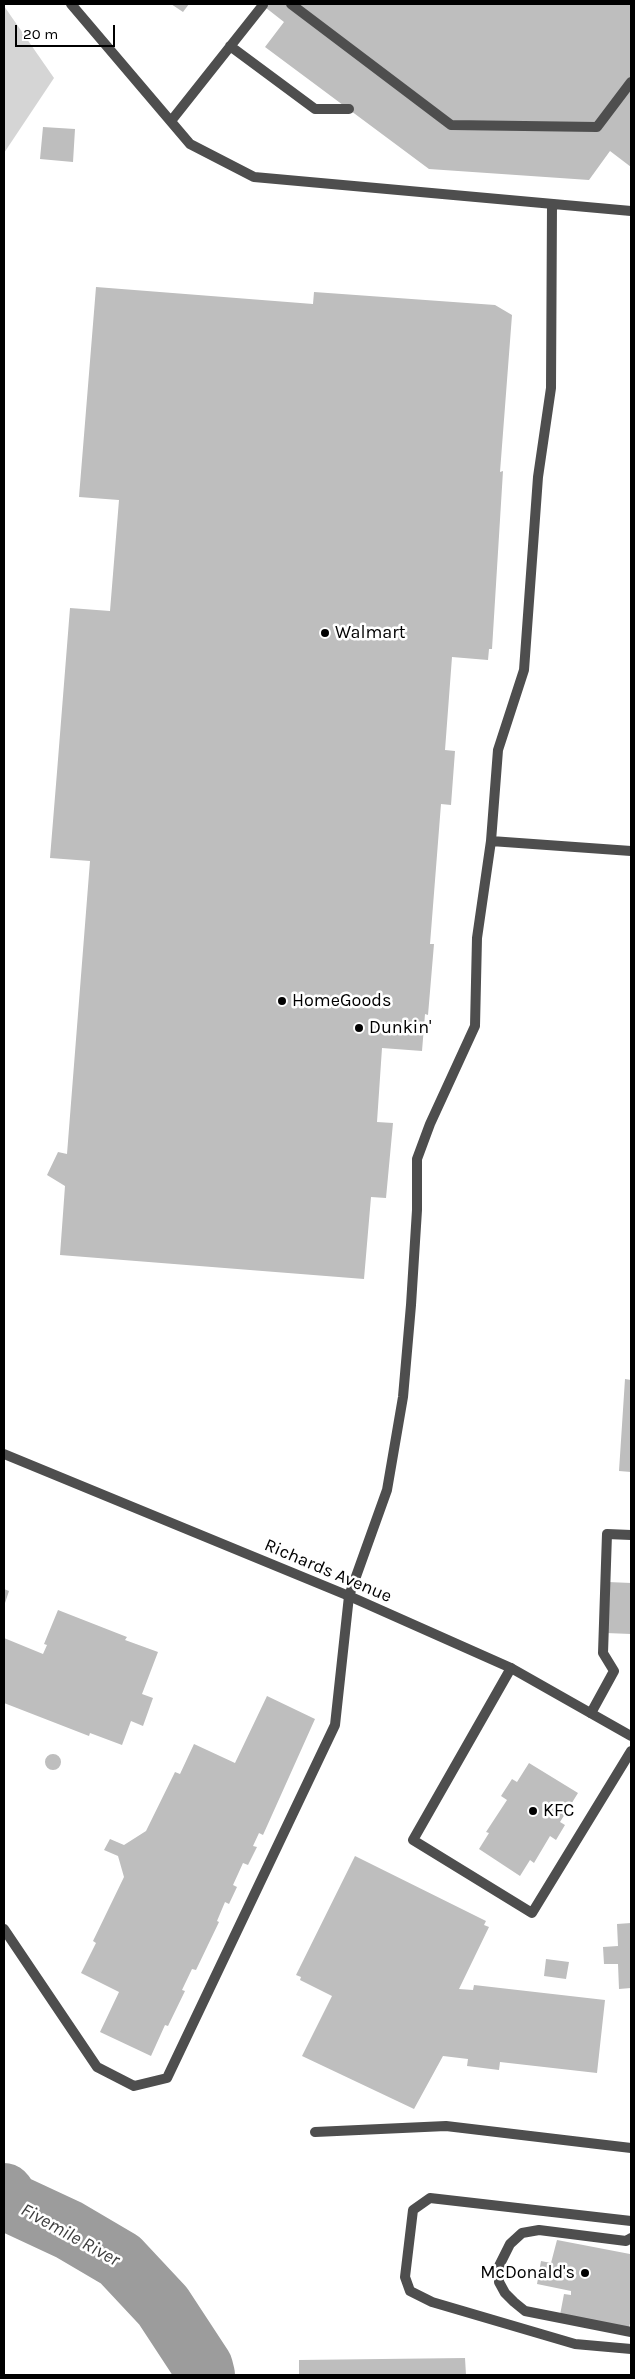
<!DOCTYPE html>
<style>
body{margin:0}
#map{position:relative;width:635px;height:2379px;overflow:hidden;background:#fff;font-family:Karla,sans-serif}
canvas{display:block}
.frame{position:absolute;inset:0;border:5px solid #000;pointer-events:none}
.scale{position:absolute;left:15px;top:25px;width:100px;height:22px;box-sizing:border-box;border:2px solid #000;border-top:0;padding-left:6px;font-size:15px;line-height:18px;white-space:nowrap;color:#000;-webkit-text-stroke:4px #fff;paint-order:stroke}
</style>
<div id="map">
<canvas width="635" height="2379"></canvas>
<div class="frame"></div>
<div class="scale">20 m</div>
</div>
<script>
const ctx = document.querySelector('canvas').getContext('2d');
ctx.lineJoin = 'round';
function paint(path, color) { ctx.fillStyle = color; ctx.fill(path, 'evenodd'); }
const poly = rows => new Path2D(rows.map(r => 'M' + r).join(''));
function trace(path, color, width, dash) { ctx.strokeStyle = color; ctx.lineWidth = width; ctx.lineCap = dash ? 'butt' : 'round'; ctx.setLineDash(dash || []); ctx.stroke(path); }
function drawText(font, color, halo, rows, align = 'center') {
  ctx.font = font + ' Karla,sans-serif'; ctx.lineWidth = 5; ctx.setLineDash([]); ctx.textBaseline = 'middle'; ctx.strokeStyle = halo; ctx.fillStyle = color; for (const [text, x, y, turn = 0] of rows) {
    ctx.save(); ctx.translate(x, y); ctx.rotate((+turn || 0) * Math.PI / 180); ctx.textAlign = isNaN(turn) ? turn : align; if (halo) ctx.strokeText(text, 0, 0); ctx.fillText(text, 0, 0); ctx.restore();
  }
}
paint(poly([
 [4,6,54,78,4,153]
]), '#d5d5d5');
trace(poly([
 [4,2193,11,2203,69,2230,120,2260,163,2306,203,2367,205,2375]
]), '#9c9c9c', 60);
paint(poly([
 [171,4,189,4,183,12],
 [261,4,631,4,631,167,610,151,589,180,429,169,265,47,284,22],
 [43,127,75,129,73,162,40,159],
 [96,287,313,304,314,292,495,305,512,315,500,472,503,471,492,649,489,649,488,660,452,657,445,750,455,751,451,805,441,804,430,944,434,944,428,1015,425,1014,422,1051,382,1048,377,1122,393,1123,386,1198,371,1197,364,1279,60,1255,65,1186,47,1175,58,1152,67,1154,90,861,50,858,57,772,70,608,110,611,119,500,79,497],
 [625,1379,631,1380,631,1472,619,1471],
 [608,1582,631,1583,631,1634,606,1633],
 [4,1589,9,1591,4,1606],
 [58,1610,127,1637,125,1640,158,1652,142,1694,153,1698,143,1726,131,1721,122,1745,90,1733,89,1736,4,1703,4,1638,43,1654,47,1645,44,1644],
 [267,1696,315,1719,263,1835,259,1833,253,1846,257,1847,248,1865,243,1863,233,1885,237,1887,229,1904,225,1902,217,1921,219,1922,196,1970,192,1969,182,1990,185,1991,168,2026,165,2025,151,2056,100,2032,119,1992,81,1973,96,1943,93,1941,124,1877,118,1856,104,1850,110,1839,124,1845,146,1831,175,1772,180,1774,194,1744,235,1763],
 '45 1762a8 8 0 1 1 16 0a8 8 0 1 1-16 0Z',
 [529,1763,578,1793,560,1822,565,1825,556,1840,550,1836,534,1863,530,1860,520,1876,479,1849,489,1833,486,1832,507,1800,501,1796,512,1779,517,1782],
 [355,1856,486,1921,484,1925,489,1927,459,1989,473,1990,474,1985,605,2000,597,2073,500,2062,499,2070,467,2066,468,2059,443,2056,414,2109,302,2056,332,1996,300,1980,301,1977,296,1975],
 [631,1923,631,1988,619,1989,618,1964,604,1964,603,1947,618,1946,617,1924],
 [546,1959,569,1962,566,1979,544,1976],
 [557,2240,630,2254,631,2250,631,2319,629,2328,560,2315,564,2294,571,2295,571,2291,537,2284,541,2261,551,2263],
 [465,2358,466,2375,299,2375,299,2360]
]), '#bebebe');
trace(poly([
 [71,4,190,144,254,177,631,211],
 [291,4,451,125,597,127,631,82],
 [230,46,315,109,349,109],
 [171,121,263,5],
 [491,841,498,750,524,670,538,477,551,388,552,204],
 [511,1668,413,1840,532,1913,631,1751],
 [591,1713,614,1671,603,1653,607,1534,631,1535],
 [4,1929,97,2067,134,2086,167,2078,335,1725,349,1596,387,1490,403,1397,411,1305,417,1210,417,1159,430,1124,475,1026,477,938,491,841,631,851],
 [315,2132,446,2126,631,2148],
 [631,2221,430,2198,413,2210,405,2277,410,2291,432,2302,575,2344,631,2349],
 [631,2238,626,2241,539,2230,522,2233,510,2244,499,2266,499,2282,505,2293,514,2302,525,2311,631,2332]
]), '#4e4e4e', 10);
trace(poly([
 [4,1454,349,1596,511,1668,631,1736]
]), '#4e4e4e', 10);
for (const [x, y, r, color] of [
 [325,633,5,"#000"],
 [282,1001,5,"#000"],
 [359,1028,5,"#000"],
 [533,1811,5,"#000"],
 [585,2273,5,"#000"]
]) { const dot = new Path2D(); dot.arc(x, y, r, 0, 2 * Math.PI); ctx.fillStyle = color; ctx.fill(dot); trace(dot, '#fff', 2); }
drawText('18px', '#000', '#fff', [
 ["Walmart",335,633],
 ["HomeGoods",292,1001],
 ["Dunkin'",369,1028],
 ["KFC",543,1811],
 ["McDonald's",575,2273,"right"]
], 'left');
drawText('18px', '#000', '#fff', [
 ["Richards Avenue",328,1571,23]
]);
drawText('italic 19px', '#3d3d3d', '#fff', [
 ["Fivemile River",70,2235,29]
]);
</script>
